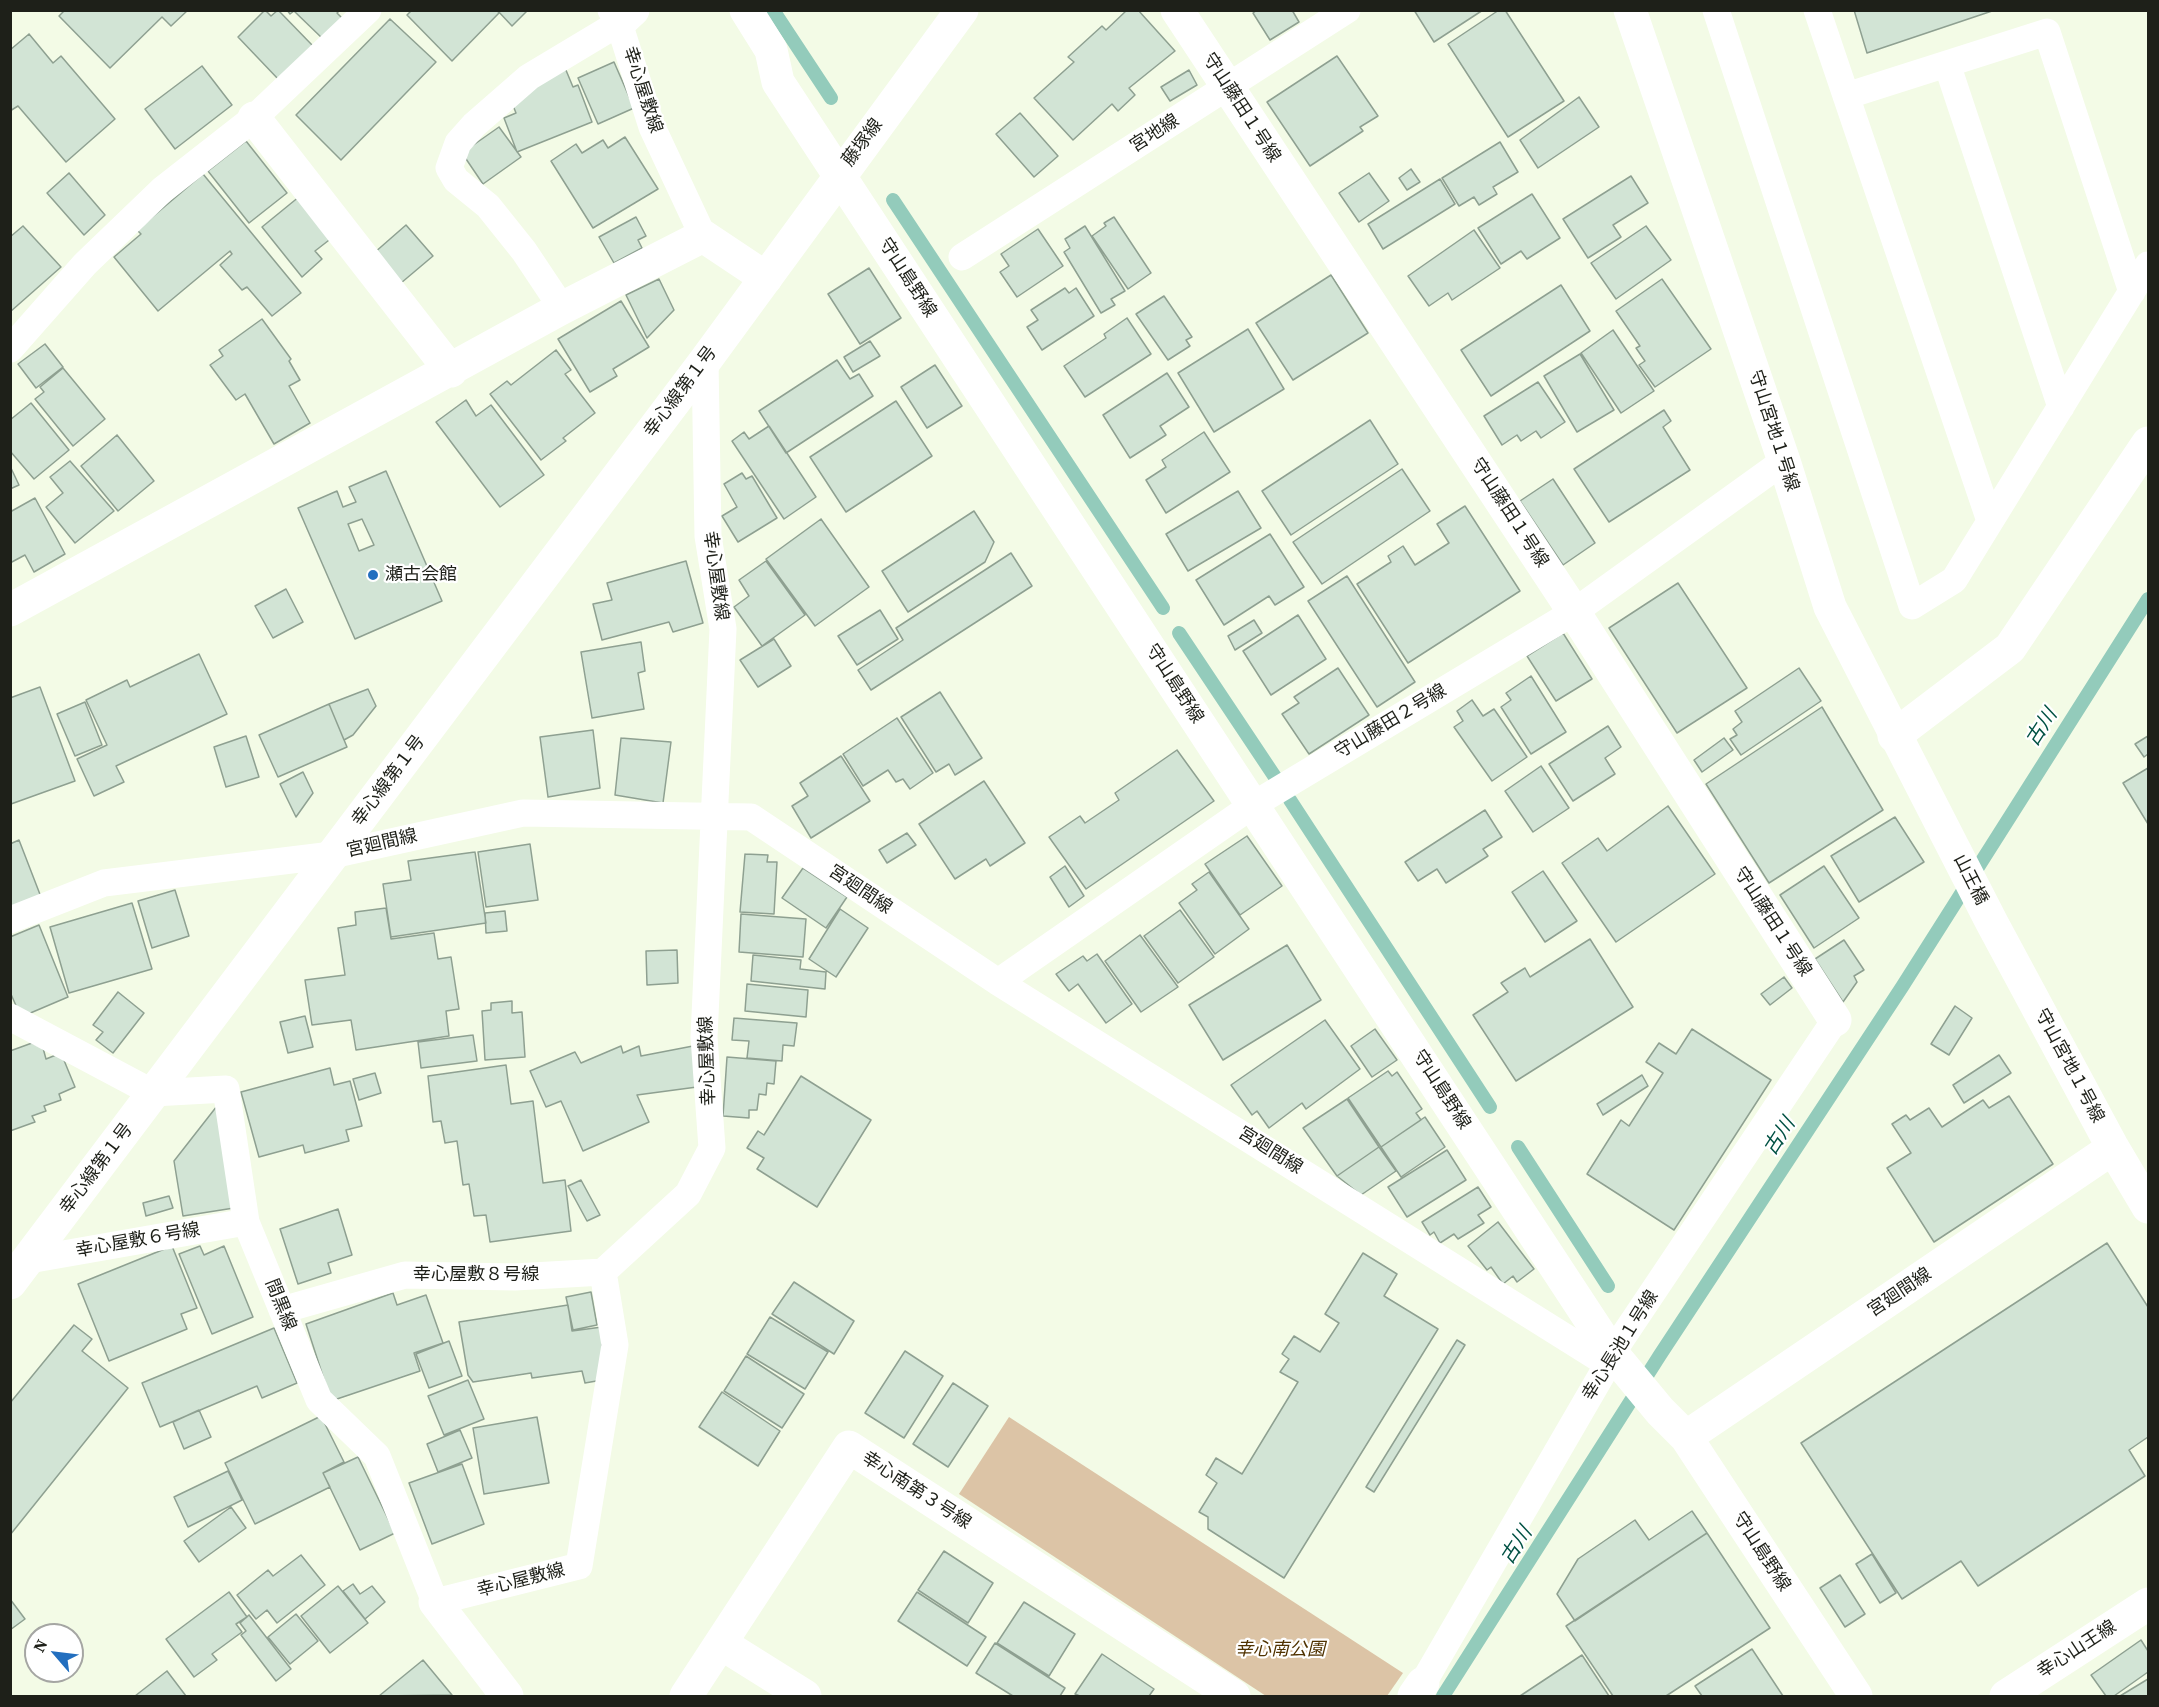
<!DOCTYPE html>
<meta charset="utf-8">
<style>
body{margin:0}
#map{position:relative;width:2159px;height:1707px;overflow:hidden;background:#f3fbe6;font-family:"Source Serif 4",serif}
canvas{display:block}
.frame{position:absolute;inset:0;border:12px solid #1e2019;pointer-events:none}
.north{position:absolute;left:24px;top:1623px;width:60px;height:60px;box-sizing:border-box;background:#fff;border:2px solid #a5a6a3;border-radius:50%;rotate:298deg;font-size:16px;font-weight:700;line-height:24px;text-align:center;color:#1e2019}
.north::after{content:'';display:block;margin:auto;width:21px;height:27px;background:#236fbf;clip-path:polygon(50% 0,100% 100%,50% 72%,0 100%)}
</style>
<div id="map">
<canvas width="2159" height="1707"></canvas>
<div class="frame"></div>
<div class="north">N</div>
</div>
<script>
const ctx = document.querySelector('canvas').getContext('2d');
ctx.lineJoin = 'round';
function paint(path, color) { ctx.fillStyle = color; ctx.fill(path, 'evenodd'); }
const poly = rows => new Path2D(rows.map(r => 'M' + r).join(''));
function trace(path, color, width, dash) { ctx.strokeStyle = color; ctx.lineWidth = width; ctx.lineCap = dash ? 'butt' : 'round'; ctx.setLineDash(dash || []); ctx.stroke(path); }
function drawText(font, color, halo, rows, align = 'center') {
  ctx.font = font + ' "Source Serif 4","Noto Sans JP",serif'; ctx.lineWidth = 4.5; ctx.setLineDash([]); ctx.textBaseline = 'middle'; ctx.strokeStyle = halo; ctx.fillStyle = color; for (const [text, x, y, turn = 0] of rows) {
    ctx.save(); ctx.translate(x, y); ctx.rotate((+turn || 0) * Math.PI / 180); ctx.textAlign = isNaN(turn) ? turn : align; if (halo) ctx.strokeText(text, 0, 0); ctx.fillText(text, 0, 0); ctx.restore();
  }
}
paint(poly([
 [1009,1417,1403,1673,1387,1696,1266,1696,959,1494]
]), '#dcc4a6');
trace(poly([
 [773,10,831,98],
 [893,200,1163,608],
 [1179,633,1275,777],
 [1290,800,1490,1107],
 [1518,1147,1608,1286],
 [1443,1696,1660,1355,1902,987,2148,599]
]), '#93cbbb', 14);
const building = poly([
 [65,10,188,10,171,26,162,17,110,68,59,16,65,10],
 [265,10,271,16,278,10,313,46,279,80,238,37,265,10],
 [287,10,340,10,337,13,343,19,323,39,294,11,290,14,287,10],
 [412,10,497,10,499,13,452,61,407,15,412,10],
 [497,10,528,10,512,26,497,10],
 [1127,10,1138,10,1175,51,1129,88,1135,95,1118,111,1112,104,1073,140,1034,98,1074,62,1068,57,1102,26,1106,30,1127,10],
 [1257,10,1292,10,1299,22,1270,40,1253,13,1257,10],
 [1414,10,1483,10,1434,42,1414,10],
 [1499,10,1505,10,1564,101,1508,137,1448,44,1499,10],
 [1854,10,1995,10,1867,53,1854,10],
 [390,19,436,62,341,160,296,115,390,19],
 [29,34,53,63,61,56,115,119,66,162,18,106,10,111,10,50,29,34],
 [1337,56,1378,116,1360,127,1363,131,1310,166,1267,102,1337,56],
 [614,62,634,108,598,124,578,78,614,62],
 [563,63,573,87,578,85,592,122,517,152,504,118,516,113,512,103,563,63],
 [202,66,232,105,175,149,145,109,202,66],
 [1189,70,1197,85,1170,101,1161,87,1189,70],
 [1579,97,1599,127,1538,168,1520,140,1579,97],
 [1020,113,1058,156,1034,177,996,134,1020,113],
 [499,127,521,157,483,184,462,153,499,127],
 [625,137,658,189,593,228,551,161,576,144,582,153,603,140,608,148,625,137],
 [246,141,287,193,249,223,208,171,246,141],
 [1500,142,1518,172,1493,187,1497,194,1479,205,1474,197,1459,206,1442,178,1500,142],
 [1411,169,1420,182,1407,190,1399,178,1411,169],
 [69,173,105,215,84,235,47,193,69,173],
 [1369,173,1389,201,1359,222,1339,193,1369,173],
 [203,174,301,293,272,316,247,287,242,290,220,265,232,254,230,251,158,311,114,257,141,234,137,230,203,174],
 [1631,176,1648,203,1613,225,1621,237,1588,258,1563,219,1631,176],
 [1440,179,1455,204,1383,249,1368,224,1440,179],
 [1532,194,1560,238,1527,259,1521,251,1501,264,1478,228,1532,194],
 [300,196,333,237,315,251,322,259,302,277,262,227,300,196],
 [636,217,646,236,638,240,642,248,614,263,599,237,636,217],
 [1114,217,1151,273,1128,289,1092,236,1106,226,1104,223,1114,217],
 [406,225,433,256,401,283,374,253,406,225],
 [23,226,61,267,10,312,10,237,23,226],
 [1085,226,1125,291,1111,299,1115,305,1101,313,1064,252,1070,248,1065,239,1085,226],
 [1646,226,1671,260,1616,299,1591,263,1646,226],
 [1038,229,1063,266,1017,297,1000,272,1009,266,1001,254,1038,229],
 [1474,230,1500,268,1452,300,1448,293,1429,306,1408,276,1474,230],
 [869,268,901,318,860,344,828,294,869,268],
 [1331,275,1368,333,1293,380,1256,323,1331,275],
 [659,279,674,310,647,338,626,295,659,279],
 [1662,279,1711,349,1655,387,1639,365,1645,361,1636,348,1640,346,1616,311,1662,279],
 [1561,285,1590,331,1491,396,1461,350,1561,285],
 [1065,288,1069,293,1076,288,1094,316,1042,350,1027,327,1038,320,1031,310,1065,288],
 [1164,296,1192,337,1186,340,1190,346,1168,360,1136,314,1164,296],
 [621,301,649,347,613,369,617,376,590,392,558,339,621,301],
 [1127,318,1151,354,1085,397,1064,366,1106,338,1104,334,1127,318],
 [262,319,291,359,289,361,300,380,289,386,310,423,274,444,245,394,236,400,210,365,223,356,219,350,262,319],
 [1248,329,1284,389,1214,432,1178,373,1248,329],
 [1613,330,1654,391,1621,413,1581,353,1613,330],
 [870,341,880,356,853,372,844,357,870,341],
 [45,344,63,367,36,388,18,364,45,344],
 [556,350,571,370,565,374,595,413,563,438,566,441,541,460,490,394,507,381,511,385,556,350],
 [1580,354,1614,410,1577,432,1544,376,1580,354],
 [837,360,850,379,859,374,873,396,786,453,759,411,837,360],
 [935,365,962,406,927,428,901,387,935,365],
 [63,368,105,419,73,446,35,399,44,392,40,387,63,368],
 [1167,373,1189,407,1160,426,1166,435,1130,458,1103,415,1167,373],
 [1538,382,1565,422,1541,438,1536,431,1521,441,1517,435,1502,445,1484,416,1538,382],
 [466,400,476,416,491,405,544,475,500,507,436,422,466,400],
 [896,401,932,456,846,512,810,457,896,401],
 [31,403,69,450,34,479,10,451,10,420,31,403],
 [1664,410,1671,421,1663,427,1690,470,1609,522,1574,469,1664,410],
 [1370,420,1398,464,1291,535,1262,491,1370,420],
 [769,426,816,497,784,519,732,441,744,432,749,439,769,426],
 [1204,432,1230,472,1166,513,1146,480,1166,467,1162,460,1204,432],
 [117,435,154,481,118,511,81,466,117,435],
 [70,461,114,511,75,543,46,507,63,493,50,477,70,461],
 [10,466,19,485,10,489,10,466],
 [1402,469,1430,511,1322,584,1293,542,1402,469],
 [386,471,442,601,355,639,298,508,337,491,343,507,356,502,349,487,386,471],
 [362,519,374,545,359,551,348,524,362,519],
 [742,473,746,479,752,476,777,518,738,542,722,516,737,507,724,484,742,473],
 [1553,479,1595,543,1563,565,1520,501,1553,479],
 [1238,491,1261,528,1188,571,1166,534,1238,491],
 [35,498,65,554,34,572,25,555,10,563,10,512,35,498],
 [1465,506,1520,591,1408,663,1357,584,1391,562,1388,556,1403,546,1415,565,1449,543,1437,524,1465,506],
 [974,511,994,542,985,562,908,612,882,571,974,511],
 [821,519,869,587,815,626,766,559,821,519],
 [1270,534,1304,587,1275,605,1269,596,1224,625,1196,580,1270,534],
 [1011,553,1032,586,871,690,858,670,903,640,896,628,1011,553],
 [686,561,703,623,673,632,669,622,602,640,593,604,612,600,607,583,686,561],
 [766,561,805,615,762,646,734,607,749,596,739,580,766,561],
 [1347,576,1415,682,1377,707,1308,601,1347,576],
 [1678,583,1747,688,1677,733,1609,628,1678,583],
 [286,589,303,622,273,638,255,606,286,589],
 [880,610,898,639,857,665,838,636,880,610],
 [1298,615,1326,659,1271,695,1243,651,1298,615],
 [1254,620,1262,633,1235,650,1228,636,1254,620],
 [1563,633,1592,679,1556,701,1527,656,1563,633],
 [774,639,791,666,758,687,740,660,774,639],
 [641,642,645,671,638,673,644,709,592,718,581,652,641,642],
 [199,654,227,714,116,766,124,782,94,796,77,759,107,745,86,700,127,680,130,687,199,654],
 [1338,668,1369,715,1309,754,1282,714,1299,703,1294,697,1338,668],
 [1799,668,1821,701,1741,755,1730,739,1737,735,1733,729,1742,722,1735,711,1799,668],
 [1531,676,1566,732,1531,754,1501,707,1511,700,1506,693,1531,676],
 [40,687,75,781,11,804,10,698,40,687],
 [368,689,376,706,353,735,344,740,329,704,368,689],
 [940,692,982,758,955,775,949,764,936,772,901,717,940,692],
 [1472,700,1483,716,1494,709,1527,757,1492,781,1454,727,1463,721,1457,711,1472,700],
 [85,702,102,745,75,756,57,714,85,702],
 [329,704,347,747,278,777,259,735,329,704],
 [1822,707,1883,810,1769,883,1706,784,1822,707],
 [897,718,933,773,910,789,903,779,896,782,888,770,863,786,843,754,897,718],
 [1608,726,1621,747,1605,758,1615,774,1573,801,1549,764,1608,726],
 [593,730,600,788,548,797,540,737,593,730],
 [246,736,259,777,226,787,214,747,246,736],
 [2148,736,2148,754,2144,757,2135,744,2148,736],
 [621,738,671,742,663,803,615,795,621,738],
 [1724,738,1733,750,1702,772,1694,760,1724,738],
 [1177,750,1214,801,1086,889,1049,837,1080,816,1085,823,1119,800,1115,793,1177,750],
 [841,756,870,801,811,838,792,806,808,796,800,783,841,756],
 [1541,766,1569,808,1533,832,1505,791,1541,766],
 [2148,768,2148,824,2123,783,2148,768],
 [303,772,313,793,296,817,280,784,303,772],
 [984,781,1025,843,990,866,986,859,955,879,919,824,984,781],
 [1668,806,1715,874,1616,942,1562,863,1598,838,1607,851,1668,806],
 [1485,810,1502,837,1483,849,1488,856,1446,883,1437,869,1418,881,1405,862,1485,810],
 [1895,817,1924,862,1859,902,1831,856,1895,817],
 [907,833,916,845,887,863,879,850,907,833],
 [1247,836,1282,886,1240,915,1205,864,1247,836],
 [19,840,41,897,10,909,10,844,19,840],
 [530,844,538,900,486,907,478,852,530,844],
 [475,852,486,923,391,937,383,884,411,880,408,861,475,852],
 [745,854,768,855,767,862,777,862,774,914,740,912,745,854],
 [1065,866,1084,896,1069,907,1050,877,1065,866],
 [1824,866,1859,918,1814,948,1780,895,1824,866],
 [803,868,847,897,826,928,782,898,803,868],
 [1543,871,1577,921,1545,942,1512,892,1543,871],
 [1209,872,1249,929,1215,954,1179,903,1197,890,1192,884,1209,872],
 [175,890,189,936,152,948,138,901,175,890],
 [132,903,152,969,69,993,50,927,132,903],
 [386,908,391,939,434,933,438,959,451,957,459,1009,446,1011,449,1036,356,1050,351,1020,312,1025,305,980,345,975,338,928,356,925,355,912,386,908],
 [840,909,868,928,836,977,809,959,840,909],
 [1180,910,1214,957,1178,983,1144,936,1180,910],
 [505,911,507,931,486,933,485,913,505,911],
 [741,914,806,919,803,957,739,952,741,914],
 [39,925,68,997,21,1017,10,992,10,937,39,925],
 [1140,935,1178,987,1141,1012,1105,961,1140,935],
 [1590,939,1633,1007,1516,1081,1473,1015,1508,992,1501,983,1525,968,1530,977,1590,939],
 [1844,940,1864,970,1854,976,1857,982,1843,1002,1815,959,1844,940],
 [1287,945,1321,1000,1223,1060,1189,1005,1287,945],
 [677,950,678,983,647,985,646,951,677,950],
 [1097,954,1132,1004,1106,1023,1078,984,1069,991,1056,974,1083,956,1087,961,1097,954],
 [753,955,801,960,800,969,826,972,825,989,751,981,753,955],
 [1784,977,1792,988,1770,1005,1761,994,1784,977],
 [747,984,808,990,806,1017,745,1011,747,984],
 [118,992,144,1013,113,1053,96,1040,103,1032,93,1025,118,992],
 [512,1001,512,1013,522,1012,525,1057,485,1060,482,1011,491,1010,491,1003,512,1001],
 [1955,1006,1972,1018,1949,1055,1931,1044,1955,1006],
 [305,1016,313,1047,288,1053,280,1022,305,1016],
 [734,1018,797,1023,794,1046,783,1045,782,1061,747,1058,749,1041,732,1040,734,1018],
 [1325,1020,1360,1069,1306,1109,1302,1103,1269,1128,1257,1111,1252,1115,1231,1085,1325,1020],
 [1375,1029,1397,1060,1372,1077,1351,1046,1375,1029],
 [1692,1029,1771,1080,1674,1230,1587,1174,1621,1120,1629,1126,1663,1073,1646,1062,1659,1043,1676,1054,1692,1029],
 [473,1035,477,1061,421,1068,418,1042,473,1035],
 [32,1043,43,1048,46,1059,61,1053,75,1087,59,1094,61,1100,44,1106,46,1111,32,1116,35,1122,10,1131,10,1051,32,1043],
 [621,1046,623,1053,639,1046,641,1056,693,1046,697,1087,637,1095,649,1122,583,1151,561,1101,546,1107,530,1071,575,1052,581,1063,621,1046],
 [1999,1055,2011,1073,1964,1103,1953,1085,1999,1055],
 [727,1057,776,1061,774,1084,767,1083,766,1095,759,1094,757,1110,749,1110,749,1118,723,1116,727,1057],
 [506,1065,511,1104,533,1101,543,1183,565,1180,571,1231,490,1242,486,1215,474,1216,469,1184,463,1185,457,1141,445,1143,441,1121,433,1122,428,1076,506,1065],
 [330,1068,334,1085,350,1081,362,1126,346,1130,349,1141,305,1153,303,1145,259,1157,241,1092,330,1068],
 [1388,1071,1392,1076,1397,1072,1422,1109,1416,1113,1421,1120,1381,1147,1348,1098,1388,1071],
 [375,1073,381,1093,359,1100,353,1079,375,1073],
 [1642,1075,1648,1086,1603,1115,1597,1104,1642,1075],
 [801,1076,871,1120,817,1207,757,1169,764,1158,747,1148,758,1131,764,1135,801,1076],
 [2009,1096,2053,1164,1934,1242,1887,1168,1911,1153,1892,1124,1906,1115,1910,1120,1929,1108,1942,1127,1983,1100,1989,1108,2009,1096],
 [1347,1099,1379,1147,1337,1176,1303,1128,1347,1099],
 [217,1106,234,1208,183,1216,174,1161,217,1106],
 [1425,1117,1445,1147,1401,1177,1381,1147,1425,1117],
 [1379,1147,1396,1171,1361,1195,1337,1176,1379,1147],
 [1447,1150,1466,1180,1407,1217,1388,1187,1447,1150],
 [581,1180,600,1215,587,1221,568,1186,581,1180],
 [1478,1187,1491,1207,1478,1215,1484,1223,1458,1239,1454,1234,1440,1243,1434,1232,1430,1235,1422,1222,1478,1187],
 [169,1196,173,1208,146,1216,143,1203,169,1196],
 [338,1209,352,1255,328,1263,331,1273,298,1284,280,1229,338,1209],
 [1498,1222,1534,1269,1517,1282,1513,1276,1503,1284,1491,1267,1487,1270,1468,1246,1498,1222],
 [2107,1243,2148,1307,2148,1437,2129,1450,2145,1476,1978,1586,1961,1561,1902,1599,1801,1443,2107,1243],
 [172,1246,197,1308,181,1314,187,1329,109,1361,78,1284,172,1246],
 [200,1246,204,1255,224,1246,253,1317,212,1334,179,1254,200,1246],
 [1363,1253,1397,1274,1384,1296,1438,1329,1284,1578,1208,1529,1208,1517,1199,1512,1217,1483,1206,1475,1216,1458,1242,1474,1298,1382,1280,1372,1289,1359,1282,1354,1294,1336,1320,1352,1339,1323,1325,1314,1363,1253],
 [794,1282,854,1321,834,1354,772,1314,794,1282],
 [591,1292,597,1325,573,1330,566,1297,591,1292],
 [393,1293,397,1305,426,1295,443,1343,414,1353,420,1371,331,1401,306,1324,393,1293],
 [568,1305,572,1331,602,1327,602,1380,585,1383,582,1371,532,1378,531,1373,473,1382,468,1375,459,1322,568,1305],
 [770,1317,828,1352,805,1389,747,1354,770,1317],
 [74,1325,92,1339,82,1351,128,1388,10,1535,10,1403,74,1325],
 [274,1328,297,1383,262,1398,257,1386,160,1427,142,1383,274,1328],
 [1457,1340,1465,1345,1374,1492,1366,1487,1457,1340],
 [449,1341,462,1376,429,1388,416,1354,449,1341],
 [905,1351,943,1376,904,1438,865,1413,905,1351],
 [746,1356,804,1394,782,1428,724,1391,746,1356],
 [468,1380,484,1419,444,1435,428,1396,468,1380],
 [953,1383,988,1406,948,1467,913,1444,953,1383],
 [722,1392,780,1431,758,1466,699,1427,722,1392],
 [199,1410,211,1437,184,1449,173,1422,199,1410],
 [321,1416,344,1462,323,1473,330,1487,255,1524,225,1463,321,1416],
 [537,1417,549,1483,484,1494,473,1428,537,1417],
 [460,1430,472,1458,438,1472,427,1444,460,1430],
 [358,1457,395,1533,360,1550,323,1473,358,1457],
 [462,1464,484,1524,432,1544,409,1483,462,1464],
 [228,1471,242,1500,188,1527,174,1497,228,1471],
 [231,1507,246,1528,199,1562,184,1541,231,1507],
 [1692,1511,1707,1533,1575,1621,1557,1594,1578,1559,1635,1520,1649,1540,1692,1511],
 [1707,1533,1770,1628,1666,1696,1613,1696,1566,1626,1707,1533],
 [944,1551,993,1583,968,1623,918,1590,944,1551],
 [1872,1554,1896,1593,1880,1603,1856,1564,1872,1554],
 [301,1555,325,1585,277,1623,267,1610,256,1619,237,1595,268,1570,273,1576,301,1555],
 [1840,1575,1865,1614,1845,1627,1820,1588,1840,1575],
 [353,1584,360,1594,372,1586,385,1602,365,1619,343,1591,353,1584],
 [338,1586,368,1623,330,1653,301,1616,338,1586],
 [229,1592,247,1617,236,1624,242,1632,212,1654,217,1660,194,1677,166,1639,229,1592],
 [917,1592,986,1637,967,1666,898,1621,917,1592],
 [10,1599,25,1619,10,1630,10,1599],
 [1024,1602,1075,1634,1049,1676,997,1643,1024,1602],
 [296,1614,318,1641,290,1664,268,1637,296,1614],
 [249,1615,291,1669,276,1681,241,1635,246,1631,240,1623,249,1615],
 [2141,1640,2148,1651,2148,1672,2114,1696,2106,1696,2091,1675,2141,1640],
 [995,1643,1065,1688,1060,1696,1013,1696,976,1673,995,1643],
 [1752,1649,1783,1696,1702,1696,1695,1686,1752,1649],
 [1102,1654,1154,1689,1149,1696,1080,1696,1075,1694,1102,1654],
 [1582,1655,1609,1696,1520,1696,1582,1655],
 [423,1660,452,1695,379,1696,423,1660],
 [167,1671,186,1696,135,1696,167,1671],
 [2148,1679,2148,1696,2120,1696,2148,1679]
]);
paint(building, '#d2e4d5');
trace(building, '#8ea091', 1.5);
trace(poly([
 [611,10,619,23,652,127,703,236],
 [1716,10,1912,606,1954,580,2148,265],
 [1817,10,1990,521],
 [1947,64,2061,407],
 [1846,96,2047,32,2132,292],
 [962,257,1347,10],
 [562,308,524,251,488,206,456,180,449,168,458,143,474,125,529,77,619,23],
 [10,349,85,264,162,190,254,118,368,10],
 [10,920,104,883,332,855,523,813,751,817,998,982,1608,1364,1423,1683],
 [998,982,1253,805,1574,612,1784,461],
 [10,1017,153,1093,226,1089,246,1222,319,1400,377,1456,435,1602,579,1566,615,1345,603,1272,688,1194,712,1148,704,1037,723,629,708,536,705,361],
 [29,1260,246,1222],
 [282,1310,405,1275,515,1277,603,1272],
 [1612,1353,1835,1020]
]), '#fff', 27);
trace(poly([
 [746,10,771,50,778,82,1612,1353,1660,1411,1686,1437,1856,1696],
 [1177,10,1574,612,1835,1020],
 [1630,10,1784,461,1830,607,1992,923,2113,1148,2148,1207],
 [619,23,633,10],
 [254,118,451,371],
 [10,610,562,308,703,236,766,278],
 [1686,1437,2113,1148],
 [435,1602,507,1696],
 [722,1644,805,1696],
 [686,1696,849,1447,1234,1696],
 [1414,1696,1423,1683],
 [2006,1696,2148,1604]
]), '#fff', 33);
trace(poly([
 [1894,736,2010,648,2148,443],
 [10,1283,705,361,962,10]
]), '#fff', 33);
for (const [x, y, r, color] of [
 [373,575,6,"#236fbf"]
]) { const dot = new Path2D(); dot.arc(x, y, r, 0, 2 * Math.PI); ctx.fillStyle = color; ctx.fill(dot); trace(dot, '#fff', 2); }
drawText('18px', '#1e2019', '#fff', [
 ["幸心屋敷線",642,90,72],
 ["守山藤田１号線",1241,108,57],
 ["宮地線",1155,134,-33],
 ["藤塚線",863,143,-53],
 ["守山島野線",907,278,57],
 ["幸心線第１号",681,392,-53],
 ["守山宮地１号線",1773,431,72],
 ["守山藤田１号線",1509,513,57],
 ["幸心屋敷線",715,576,82],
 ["守山島野線",1174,684,57],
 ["守山藤田２号線",1391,722,-31],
 ["幸心線第１号",389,781,-53],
 ["宮廻間線",382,844,-13],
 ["山王橋",1970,880,63],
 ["宮廻間線",860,890,34],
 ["守山藤田１号線",1772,922,57],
 ["幸心屋敷線",708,1061,-92],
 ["守山宮地１号線",2069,1066,62],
 ["守山島野線",1441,1090,57],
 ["宮廻間線",1270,1151,32],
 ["幸心線第１号",97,1169,-53],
 ["幸心屋敷６号線",138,1241,-10],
 ["幸心屋敷８号線",476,1275],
 ["宮廻間線",1900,1293,-34],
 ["間黒線",280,1305,68],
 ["幸心長池１号線",1621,1346,-58],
 ["幸心南第３号線",916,1491,33],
 ["守山島野線",1761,1552,57],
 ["幸心屋敷線",521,1581,-14],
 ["幸心山王線",2077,1650,-33]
]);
drawText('18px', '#1e2019', '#fff', [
 ["瀬古会館",385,575]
], 'left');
drawText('italic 18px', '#503200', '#fff', [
 ["幸心南公園",1280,1650]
]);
drawText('italic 20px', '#005143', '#fff', [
 ["古川",2042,728,-57],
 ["古川",1780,1137,-57],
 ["古川",1517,1546,-57]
]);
</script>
